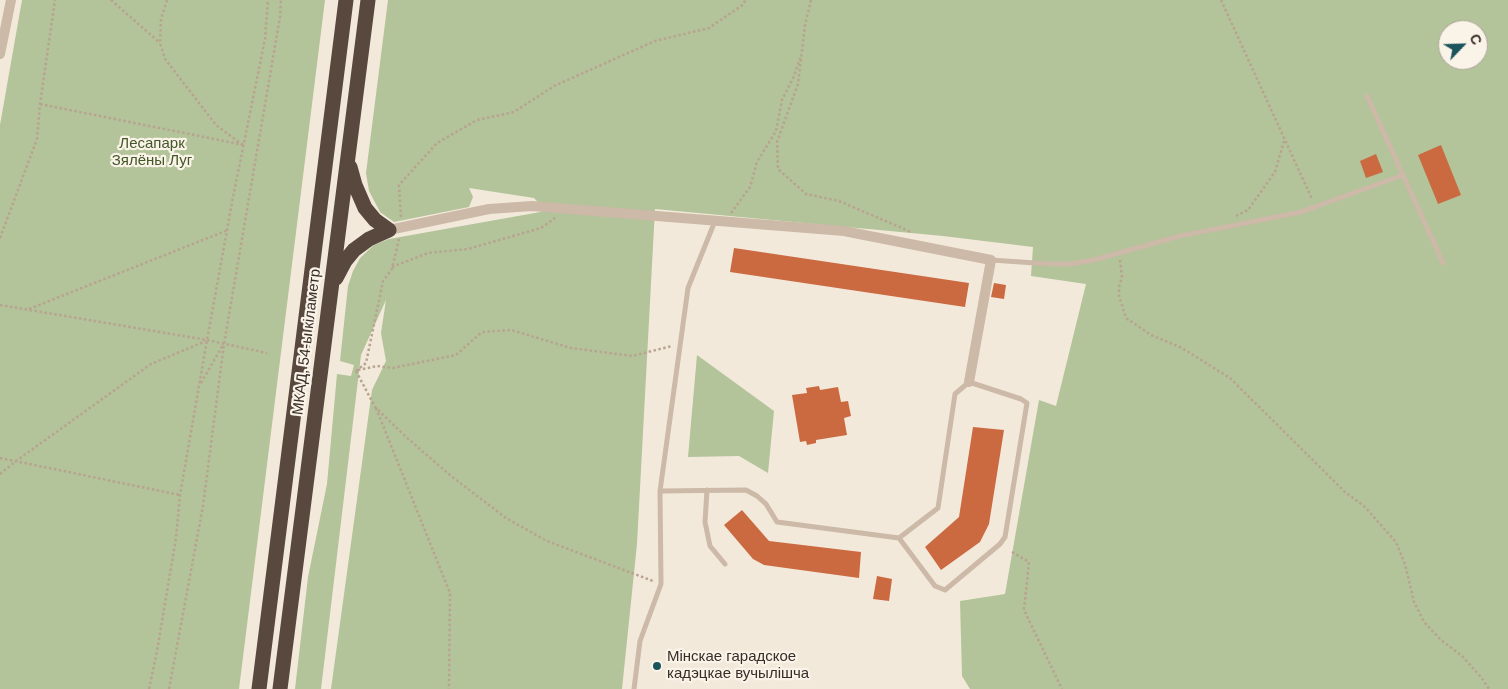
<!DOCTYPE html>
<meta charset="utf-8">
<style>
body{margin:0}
#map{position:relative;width:1508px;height:689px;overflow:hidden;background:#f3e9db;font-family:Arial,sans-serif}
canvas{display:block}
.north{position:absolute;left:1438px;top:20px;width:50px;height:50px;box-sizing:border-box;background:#faf3e8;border:1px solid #aca49b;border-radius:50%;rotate:66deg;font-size:14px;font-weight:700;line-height:20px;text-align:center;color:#382d28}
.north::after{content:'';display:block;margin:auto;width:18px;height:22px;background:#1b535b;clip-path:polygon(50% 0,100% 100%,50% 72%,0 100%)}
</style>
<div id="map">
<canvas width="1508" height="689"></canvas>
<div class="north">С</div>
</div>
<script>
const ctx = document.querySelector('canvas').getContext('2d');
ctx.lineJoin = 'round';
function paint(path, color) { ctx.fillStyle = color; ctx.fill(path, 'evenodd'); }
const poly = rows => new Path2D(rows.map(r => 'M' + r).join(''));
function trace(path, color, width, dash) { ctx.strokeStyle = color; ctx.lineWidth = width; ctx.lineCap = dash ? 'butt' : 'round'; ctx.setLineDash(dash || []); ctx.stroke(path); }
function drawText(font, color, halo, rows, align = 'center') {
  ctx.font = font + ' Arial,sans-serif'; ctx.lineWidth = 4.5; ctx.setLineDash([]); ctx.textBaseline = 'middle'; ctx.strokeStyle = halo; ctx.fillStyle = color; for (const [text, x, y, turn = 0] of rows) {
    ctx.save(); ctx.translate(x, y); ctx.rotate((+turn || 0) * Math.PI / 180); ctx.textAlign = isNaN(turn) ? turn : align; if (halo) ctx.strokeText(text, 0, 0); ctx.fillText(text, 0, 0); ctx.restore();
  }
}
paint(poly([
 [22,0,325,0,239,689,0,689,0,125],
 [388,0,1508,0,1508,689,970,689,962,676,960,601,1005,594,1039,400,1056,406,1086,284,1031,276,1033,247,943,236,655,209,637,544,622,689,331,689,372,390,386,361,381,333,386,300,361,355,321,689,295,689,308,577,327,484,337,374,351,376,354,365,340,361,348,286,353,271,360,258,374,245,389,239,546,211,534,198,469,188,473,197,469,207,394,222,380,212,369,191,366,173],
 [1448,30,1478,30,1478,60,1448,60],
 [697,355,774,411,768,473,739,456,688,457]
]), '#b3c39a');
paint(poly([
 [1441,145,1461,195,1438,204,1418,155],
 [1376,154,1383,172,1366,178,1360,161],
 [734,248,969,283,965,307,730,272],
 [994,283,1006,285,1004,299,991,297],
 [819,386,820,390,838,387,841,402,848,401,851,416,844,418,847,435,816,440,816,443,807,445,806,441,800,442,792,395,807,393,806,388],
 [973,427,1004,430,989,524,980,542,941,570,925,547,959,517],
 [742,510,769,541,861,552,859,578,764,565,753,559,724,525],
 [877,576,892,579,889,601,873,599]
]), '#cb6a41');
trace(poly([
 [111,0,160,43],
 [167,0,161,19,160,43,165,59,216,125,243,145],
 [811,0,805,25,798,84,777,142,778,169,806,194,839,201,911,232],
 [1221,0,1312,199],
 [40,104,244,145],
 [731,213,750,187,757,162,776,131,782,100,794,76,800,58],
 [1236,216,1248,210,1275,172,1284,141],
 [401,217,399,185,437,143,477,120,514,112,554,86,655,41,709,28,744,4,745,0],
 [0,238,37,139,40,104,55,0],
 [1120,260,1122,276,1119,287,1119,296,1126,318,1151,335,1182,348,1230,378,1345,492,1365,507,1396,542,1405,564,1414,602,1424,622,1441,640,1462,656,1481,677,1489,689],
 [392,267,428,253,468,249,541,228,555,218],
 [0,305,207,340,267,353],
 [29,309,228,230],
 [358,370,377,366,393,368,456,355,482,332,511,330,571,348,632,356,672,346],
 [356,371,366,363,383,281,392,269,399,239],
 [356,371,375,407,406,437,451,476,506,518,547,541,653,581],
 [201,383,223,345],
 [376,408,450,593,449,689],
 [0,458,180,495],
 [0,474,16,461,151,364,206,341],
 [1012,552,1029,562,1024,610,1062,689],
 [149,689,157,651,176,538,180,495,207,340,233,197,265,39,268,0],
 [169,689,203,506,224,344,280,17,281,0]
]), '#b8a391', 2.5, [2.5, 2.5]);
trace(poly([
 [1367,96,1443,263],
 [991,260,1050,264,1070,264,1094,260,1180,236,1301,212,1403,175],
 [707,490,705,522,710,546,725,564],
 [660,491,746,490,757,496,766,504,777,522,899,538,935,586,945,590,1000,544,1005,537,1027,403,1021,399,969,382,955,394,938,508,899,538],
 [634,689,640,641,661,584,660,491,688,288,715,221]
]), '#ccb9a7', 5);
trace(poly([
 [0,54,11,0],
 [389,230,489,209,532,206,844,231,991,260,969,382]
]), '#ccb9a7', 10);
trace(poly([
 [350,167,355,185,365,208,375,220,389,230],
 [336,278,345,261,354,250,369,239,389,230],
 [259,689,346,0],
 [280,689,368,0]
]), '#59483e', 15);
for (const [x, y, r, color] of [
 [657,666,5,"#1b535b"]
]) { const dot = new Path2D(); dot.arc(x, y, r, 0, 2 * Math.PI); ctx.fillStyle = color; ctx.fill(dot); trace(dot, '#faf3e8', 2); }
drawText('15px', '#44572a', '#faf3e8', [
 ["Лесапарк",152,144],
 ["Зялёны Луг",152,161]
]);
drawText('15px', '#382d28', '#faf3e8', [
 ["МКАД, 54-ы кіламетр",307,342,-83]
]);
drawText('15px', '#382d28', '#faf3e8', [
 ["Мінскае гарадское",667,657],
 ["кадэцкае вучылішча",667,674]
], 'left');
</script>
